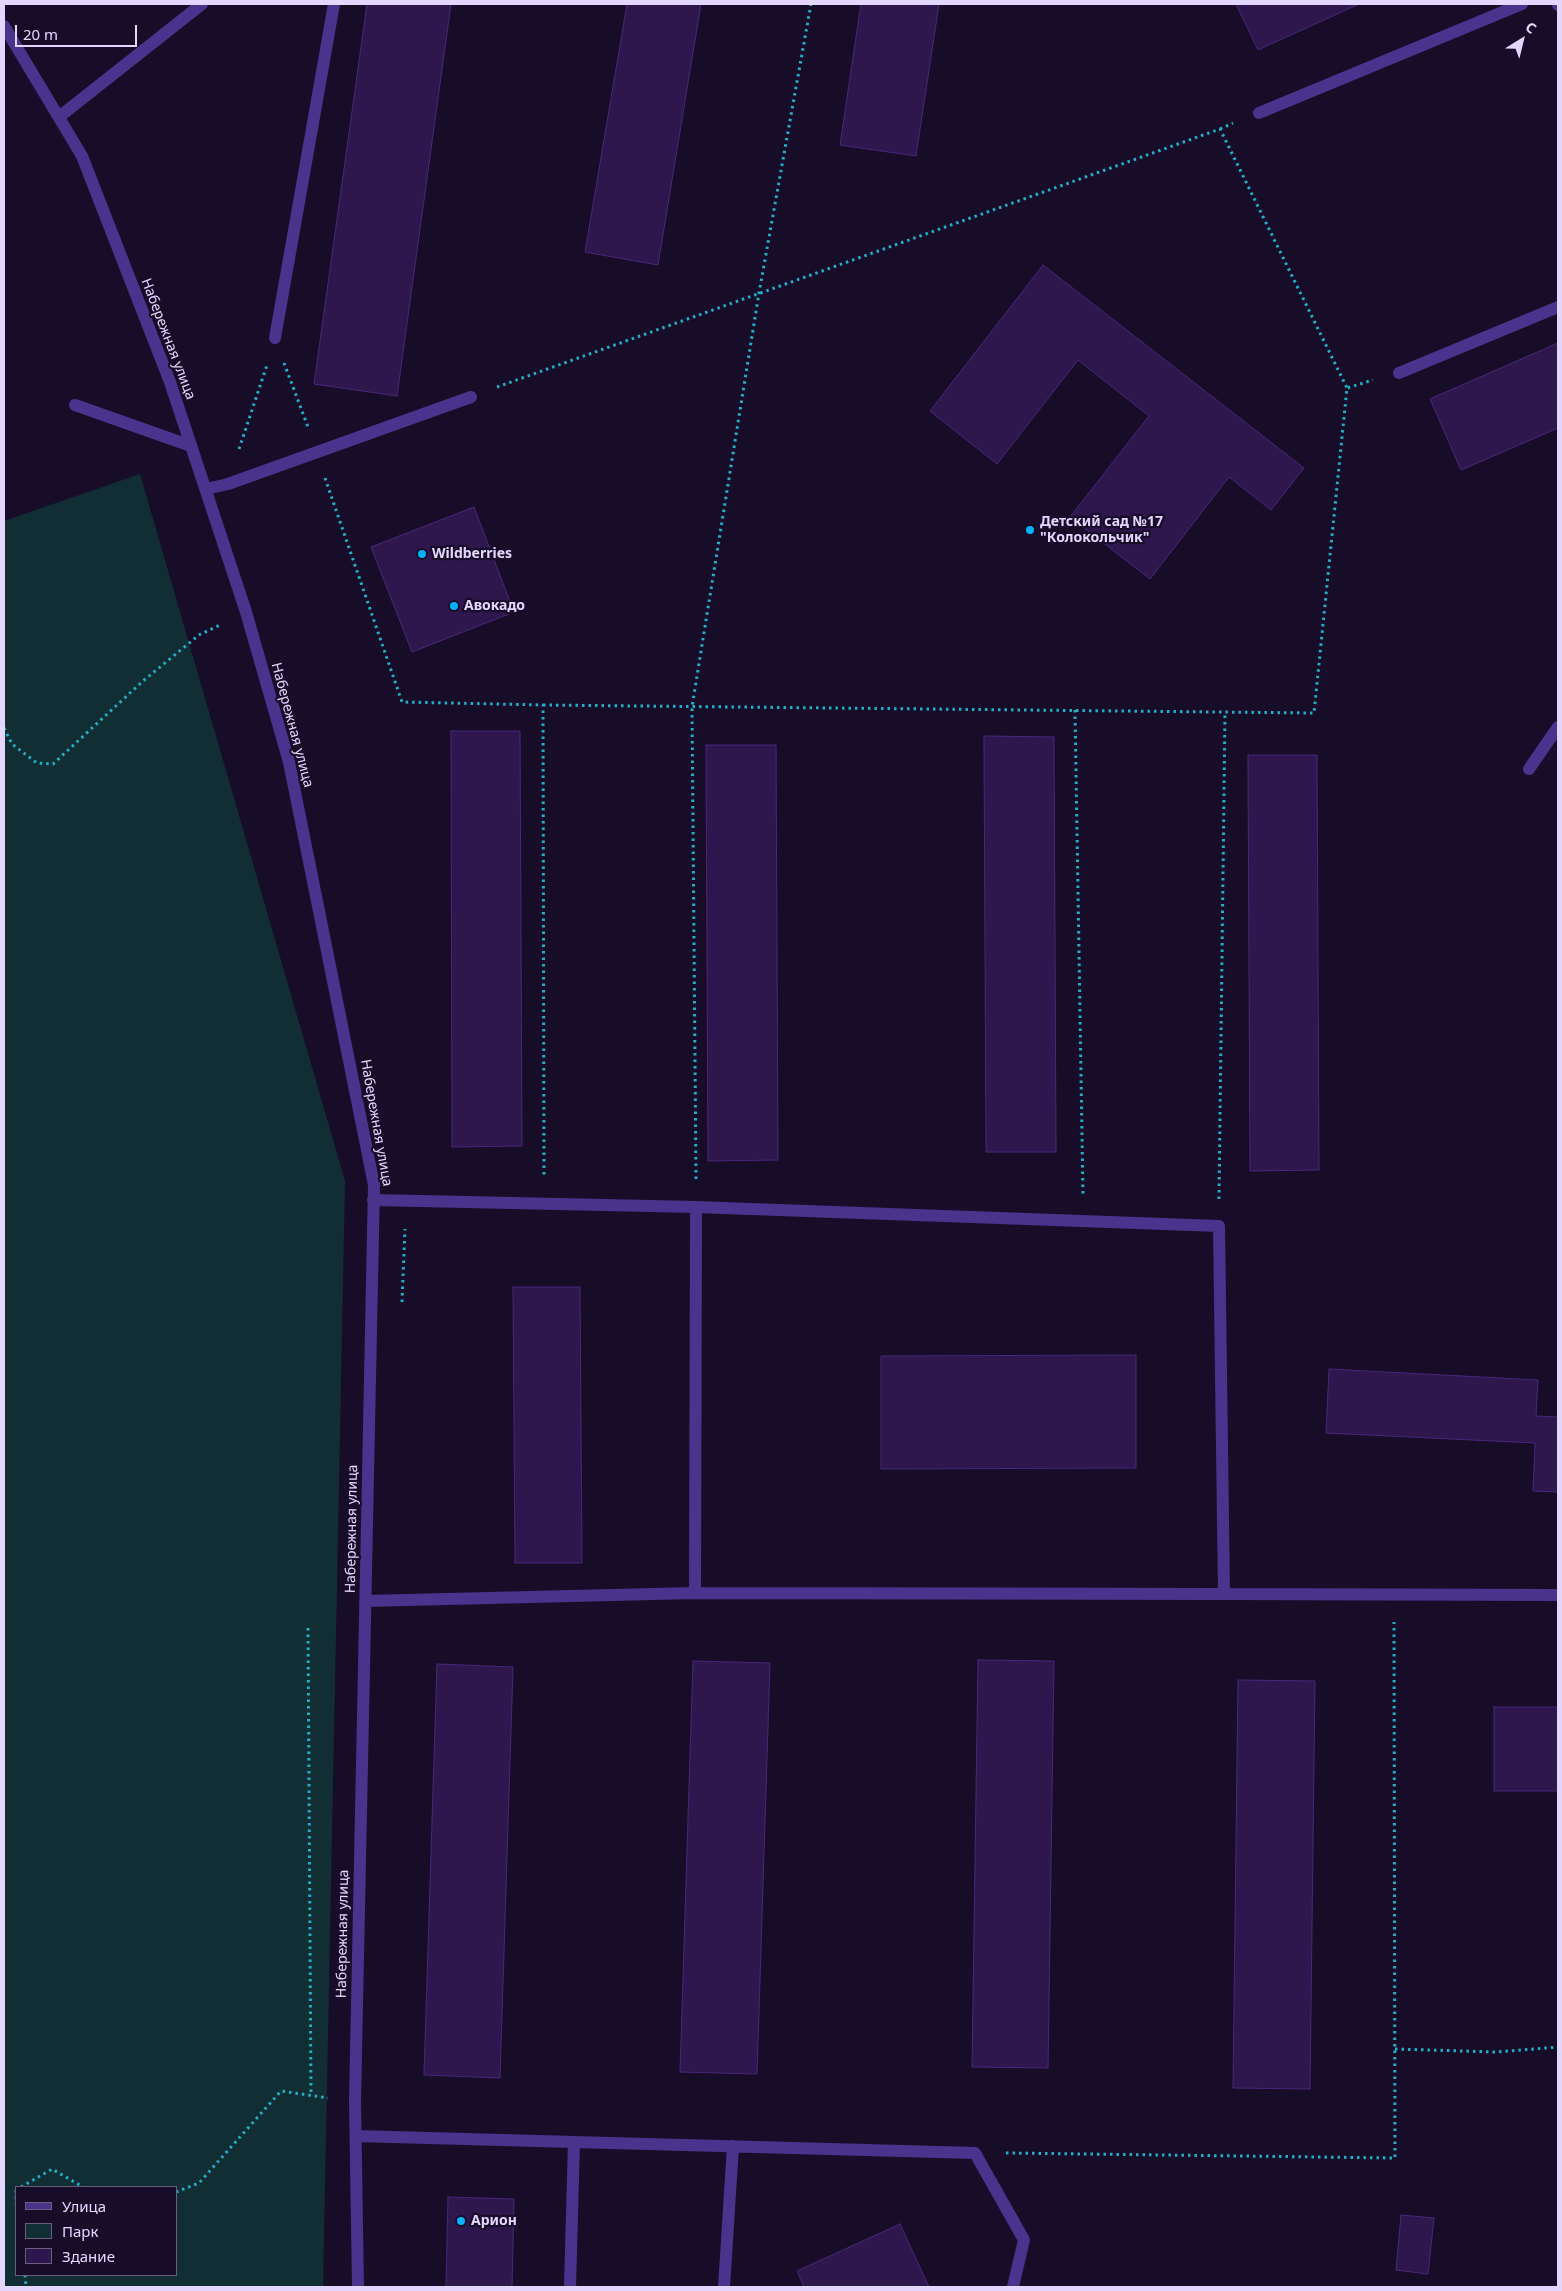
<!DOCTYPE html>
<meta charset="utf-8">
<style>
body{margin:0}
#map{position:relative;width:1562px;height:2291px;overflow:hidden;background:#180d29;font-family:"Noto Sans",sans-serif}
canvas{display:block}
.frame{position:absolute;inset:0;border:5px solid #e3d6ff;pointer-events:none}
.legend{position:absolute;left:15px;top:2186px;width:162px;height:90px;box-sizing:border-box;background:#180d29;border:1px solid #695d7f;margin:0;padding:6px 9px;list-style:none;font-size:15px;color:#e3d6ff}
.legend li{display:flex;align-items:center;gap:10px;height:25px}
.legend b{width:25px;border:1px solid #695d7f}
.north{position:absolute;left:1497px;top:15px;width:50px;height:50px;-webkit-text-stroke:4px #180d29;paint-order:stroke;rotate:36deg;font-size:14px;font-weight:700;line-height:20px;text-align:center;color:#e3d6ff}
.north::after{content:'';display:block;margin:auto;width:18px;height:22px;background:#e3d6ff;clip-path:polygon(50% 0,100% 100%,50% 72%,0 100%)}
.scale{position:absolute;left:15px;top:25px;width:122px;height:22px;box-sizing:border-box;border:2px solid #e3d6ff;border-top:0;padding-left:6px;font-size:15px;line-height:18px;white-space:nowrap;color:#e3d6ff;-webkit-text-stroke:4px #180d29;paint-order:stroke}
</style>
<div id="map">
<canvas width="1562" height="2291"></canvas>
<div class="frame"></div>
<ul class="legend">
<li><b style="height:6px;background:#49348d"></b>Улица</li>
<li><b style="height:14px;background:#102e34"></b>Парк</li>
<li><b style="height:14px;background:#2d174c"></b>Здание</li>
</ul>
<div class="north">С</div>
<div class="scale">20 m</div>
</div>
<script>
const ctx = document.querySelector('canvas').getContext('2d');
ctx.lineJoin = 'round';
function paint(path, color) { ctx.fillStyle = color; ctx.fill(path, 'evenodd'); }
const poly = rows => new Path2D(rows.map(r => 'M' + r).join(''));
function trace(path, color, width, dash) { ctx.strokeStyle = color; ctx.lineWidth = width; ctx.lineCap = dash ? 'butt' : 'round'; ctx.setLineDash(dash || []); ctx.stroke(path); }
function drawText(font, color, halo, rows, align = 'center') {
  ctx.font = font + ' "Noto Sans",sans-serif'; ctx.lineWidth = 4.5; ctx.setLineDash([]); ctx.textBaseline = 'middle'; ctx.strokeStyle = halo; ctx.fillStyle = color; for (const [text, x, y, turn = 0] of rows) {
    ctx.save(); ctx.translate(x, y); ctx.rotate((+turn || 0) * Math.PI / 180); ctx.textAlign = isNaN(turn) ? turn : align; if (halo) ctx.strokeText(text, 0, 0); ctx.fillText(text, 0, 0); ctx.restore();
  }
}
paint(poly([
 [140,474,345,1181,323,2287,4,2287,4,521],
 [16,2187,176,2187,176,2275,16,2275]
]), '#102e34');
const building = poly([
 [367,4,451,4,397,396,314,384,367,4],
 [627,4,701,4,658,265,585,252,627,4],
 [861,4,939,4,916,156,840,145,861,4],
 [1236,4,1359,4,1258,50,1236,4],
 [1043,265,1304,468,1271,510,1229,477,1150,579,1070,517,1149,416,1078,360,997,464,930,411,1043,265],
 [1558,343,1558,428,1461,470,1430,399,1558,343],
 [474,507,514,612,412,652,371,547,474,507],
 [451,731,520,731,522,1146,452,1147,451,731],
 [984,736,1054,737,1056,1152,986,1152,984,736],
 [706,745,776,745,778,1160,708,1161,706,745],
 [1248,755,1317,755,1319,1170,1250,1171,1248,755],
 [513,1287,580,1287,582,1563,515,1563,513,1287],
 [1136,1355,1136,1468,881,1469,881,1356,1136,1355],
 [1329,1369,1538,1380,1536,1416,1558,1417,1558,1492,1533,1491,1535,1443,1326,1433,1329,1369],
 [978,1660,1054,1661,1048,2068,972,2067,978,1660],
 [693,1661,770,1663,757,2074,680,2072,693,1661],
 [437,1664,513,1667,500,2078,424,2075,437,1664],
 [1238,1680,1315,1681,1310,2089,1233,2088,1238,1680],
 [1494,1707,1558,1707,1558,1791,1494,1791,1494,1707],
 [448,2197,514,2199,512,2287,446,2287,448,2197],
 [1401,2215,1434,2218,1428,2274,1396,2270,1401,2215],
 [900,2224,929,2287,804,2287,797,2271,900,2224]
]);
paint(building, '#2d174c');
trace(building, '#49277b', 1);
trace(poly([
 [1220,129,1233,123],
 [284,363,308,427],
 [497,387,1220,129,1347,388],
 [239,449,267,365],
 [325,478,402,702,543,705,544,1176],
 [543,705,1314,713,1347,388,1373,380],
 [1075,710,1083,1195],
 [4,728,12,744,37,763,53,764,143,681,199,635,220,625],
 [696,1179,692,707,759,293,811,4],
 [1219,1199,1225,712],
 [402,1302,405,1229],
 [308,1628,311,2095],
 [1395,2049,1496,2052,1558,2047],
 [1006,2153,1395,2158,1394,1622],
 [21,2187,52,2169,83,2187],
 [16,2190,16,2204],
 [176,2192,199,2183,281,2091,328,2098],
 [25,2275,26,2287]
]), '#23afc6', 3, [2.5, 4]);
trace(poly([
 [59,117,202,4],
 [275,338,334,4],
 [75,405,191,446],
 [206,489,228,484,471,397],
 [1529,769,1558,727]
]), '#49348d', 12);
trace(poly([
 [1558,4,1558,5],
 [4,26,82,156,170,382,246,612,289,762,374,1185,355,2101,358,2287],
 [1259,113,1522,4],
 [1399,373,1558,307],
 [373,1200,696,1207,1219,1226,1224,1594,1558,1595],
 [695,1593,1224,1594],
 [365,1601,695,1593,696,1207],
 [356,2136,574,2142,570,2287],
 [574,2142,975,2153,1024,2240,1013,2287],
 [724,2287,733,2146]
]), '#49348d', 12);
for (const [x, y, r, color] of [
 [1030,530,5,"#02b2ff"],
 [422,554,5,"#02b2ff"],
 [454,606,5,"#02b2ff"],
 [461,2221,5,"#02b2ff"]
]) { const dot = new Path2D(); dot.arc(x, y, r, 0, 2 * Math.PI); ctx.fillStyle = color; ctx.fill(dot); trace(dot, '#180d29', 2); }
drawText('14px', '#e3d6ff', '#180d29', [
 ["Набережная улица",168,339,69],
 ["Набережная улица",292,725,75],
 ["Набережная улица",376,1123,80],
 ["Набережная улица",352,1529,-89],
 ["Набережная улица",343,1934,-89]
]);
drawText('bold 14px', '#e3d6ff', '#180d29', [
 ["Детский сад №17",1040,522],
 ["\"Колокольчик\"",1040,538],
 ["Wildberries",432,554],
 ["Авокадо",464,606],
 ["Арион",471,2221]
], 'left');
</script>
